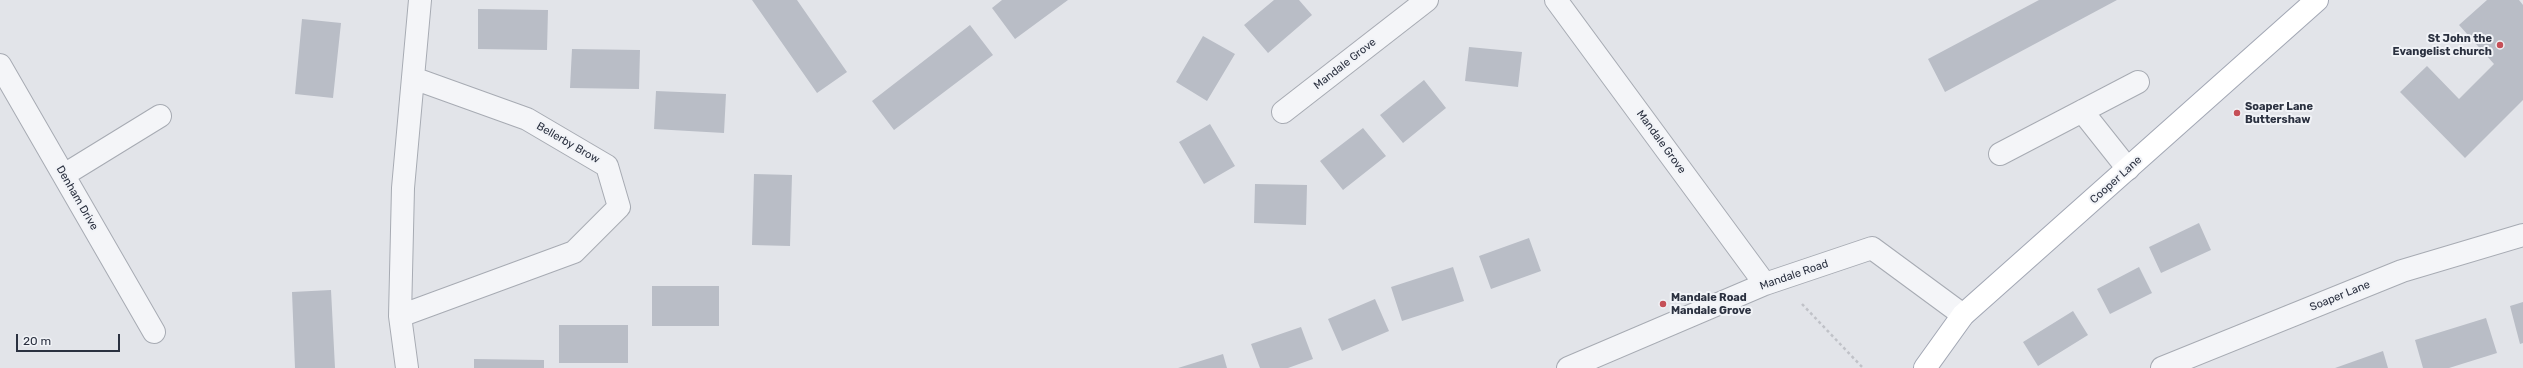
<!DOCTYPE html>
<style>
body{margin:0}
#map{position:relative;width:2523px;height:368px;overflow:hidden;background:#e2e4e9;font-family:Rubik,sans-serif}
canvas{display:block}
.scale{position:absolute;left:16px;top:334px;width:104px;height:18px;box-sizing:border-box;border:2px solid #2b3140;border-top:0;padding-left:5px;font-size:12px;line-height:14px;white-space:nowrap;color:#2b3140;-webkit-text-stroke:3px #f1f3f7;paint-order:stroke}
</style>
<div id="map">
<canvas width="2523" height="368"></canvas>
<div class="scale">20 m</div>
</div>
<script>
const ctx = document.querySelector('canvas').getContext('2d');
ctx.lineJoin = 'round';
function paint(path, color) { ctx.fillStyle = color; ctx.fill(path, 'evenodd'); }
const poly = rows => new Path2D(rows.map(r => 'M' + r).join(''));
function trace(path, color, width, dash) { ctx.strokeStyle = color; ctx.lineWidth = width; ctx.lineCap = dash ? 'butt' : 'round'; ctx.setLineDash(dash || []); ctx.stroke(path); }
function drawText(font, color, halo, rows, align = 'center') {
  ctx.font = font + ' Rubik,sans-serif'; ctx.lineWidth = 4; ctx.setLineDash([]); ctx.textBaseline = 'middle'; ctx.strokeStyle = halo; ctx.fillStyle = color; for (const [text, x, y, turn = 0] of rows) {
    ctx.save(); ctx.translate(x, y); ctx.rotate((+turn || 0) * Math.PI / 180); ctx.textAlign = isNaN(turn) ? turn : align; if (halo) ctx.strokeText(text, 0, 0); ctx.fillText(text, 0, 0); ctx.restore();
  }
}
paint(poly([
 [752,0,797,0,847,72,817,93],
 [1002,0,1068,0,1015,39,992,8],
 [1274,0,1299,0,1312,15,1268,53,1244,25],
 [2039,0,2117,0,1945,92,1928,59],
 [2487,0,2519,0,2523,5,2523,100,2465,158,2400,92,2427,66,2459,99,2494,64,2459,25],
 [478,9,548,10,547,50,478,49],
 [302,19,341,23,333,98,295,94],
 [970,25,993,55,894,130,872,101],
 [1203,36,1235,54,1207,101,1176,82],
 [1469,47,1522,52,1518,87,1465,81],
 [572,49,640,50,639,89,570,88],
 [1424,80,1446,108,1403,143,1380,115],
 [656,91,726,94,724,133,654,129],
 [1210,124,1235,166,1204,184,1179,142],
 [1363,128,1386,156,1343,190,1320,161],
 [754,174,792,175,790,246,752,245],
 [1255,184,1307,185,1306,225,1254,223],
 [2199,223,2211,250,2161,273,2149,247],
 [1529,238,1541,271,1491,289,1479,256],
 [1453,267,1464,301,1402,321,1391,287],
 [2139,267,2152,293,2110,314,2097,289],
 [652,286,719,286,719,326,652,326],
 [331,290,335,368,295,368,292,292],
 [1375,299,1389,331,1342,351,1328,319],
 [2523,302,2523,343,2520,344,2510,306],
 [2073,311,2088,335,2038,366,2023,342],
 [2486,318,2497,353,2449,368,2423,368,2415,340],
 [559,325,628,325,628,363,559,363],
 [1301,327,1313,359,1288,368,1260,368,1251,344],
 [2383,351,2388,368,2335,368],
 [1223,354,1227,368,1178,368],
 [474,359,544,360,544,368,474,368]
]), '#b9bdc6');
const minor = poly([
 [1556,0,1765,284],
 [0,65,154,332],
 [2082,111,2128,169],
 [1283,112,1427,0],
 [2000,154,2138,82],
 [64,175,160,116],
 [400,316,574,252,619,207,607,166,527,119,413,78],
 [407,368,400,316,403,188,420,0],
 [1568,368,1765,284,1872,248,1963,315],
 [2162,368,2402,271,2523,235]
]);
const major = poly([
 [1925,368,1963,315,2317,0]
]);
trace(minor, '#a7abb3', 24);
trace(major, '#a2a7b4', 24);
trace(poly([
 [1802,304,1863,368]
]), '#c0c2c8', 2.5, [3, 3]);
trace(minor, '#f4f5f8', 22);
trace(major, '#fff', 22);
for (const [x, y, r, color] of [
 [2500,45,4,"#c54f57"],
 [2237,113,4,"#c54f57"],
 [1663,304,4,"#c54f57"]
]) { const dot = new Path2D(); dot.arc(x, y, r, 0, 2 * Math.PI); ctx.fillStyle = color; ctx.fill(dot); trace(dot, '#f1f3f7', 1.5); }
drawText('bold 11px', '#2b3140', '#f1f3f7', [
 ["St John the",2492,39,"right"],
 ["Evangelist church",2492,52,"right"],
 ["Soaper Lane",2245,107],
 ["Buttershaw",2245,120],
 ["Mandale Road",1671,298],
 ["Mandale Grove",1671,311]
], 'left');
drawText('11px', '#2b3140', '#f1f3f7', [
 ["Mandale Grove",1345,64,-38],
 ["Mandale Grove",1661,142,54],
 ["Bellerby Brow",568,143,30],
 ["Cooper Lane",2116,180,-42],
 ["Denham Drive",77,198,60],
 ["Mandale Road",1794,275,-19],
 ["Soaper Lane",2340,296,-22]
]);
</script>
